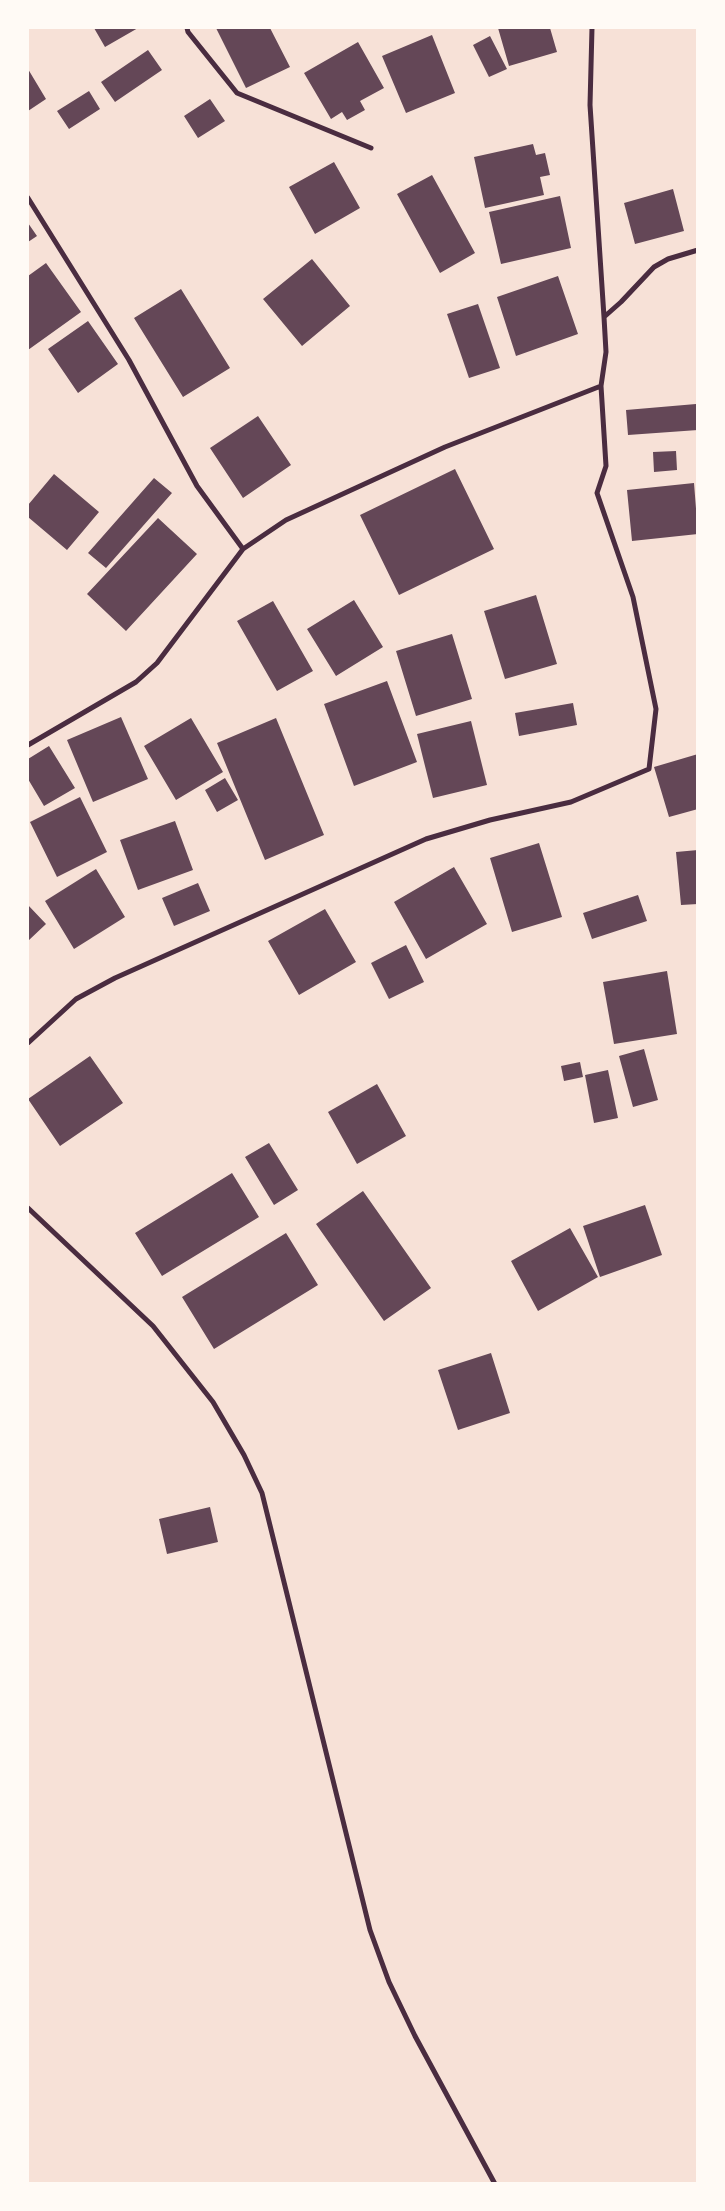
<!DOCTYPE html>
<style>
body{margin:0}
#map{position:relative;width:725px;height:2211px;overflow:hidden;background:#f7e1d7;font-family:Lato,sans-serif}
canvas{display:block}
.frame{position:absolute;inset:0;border:29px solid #fffaf5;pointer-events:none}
</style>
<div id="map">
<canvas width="725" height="2211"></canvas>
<div class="frame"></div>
</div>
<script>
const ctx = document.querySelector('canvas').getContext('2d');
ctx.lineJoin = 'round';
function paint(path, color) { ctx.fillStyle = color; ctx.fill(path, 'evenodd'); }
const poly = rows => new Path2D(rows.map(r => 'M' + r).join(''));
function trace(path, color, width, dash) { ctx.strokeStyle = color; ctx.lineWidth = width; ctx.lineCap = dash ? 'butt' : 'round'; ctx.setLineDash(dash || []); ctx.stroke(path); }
paint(poly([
 [94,28,138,28,105,47],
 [216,28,270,28,290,67,246,88],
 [498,28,550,28,557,52,509,66],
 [432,35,455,93,406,113,382,56],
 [490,36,507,69,489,77,473,45],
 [358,42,384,88,360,101,365,110,347,120,342,112,331,119,304,73],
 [148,50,162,70,115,102,101,82],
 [28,69,46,99,28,111],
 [89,91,100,109,69,129,57,111],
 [210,99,225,121,198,138,184,116],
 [533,144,536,155,545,153,550,175,540,177,544,195,485,208,474,157],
 [334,162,360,208,315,234,289,187],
 [432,175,475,253,440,273,397,194],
 [673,189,684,231,635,244,624,203],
 [560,196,571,248,501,264,489,212],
 [28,223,37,236,28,242],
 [312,259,350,306,302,346,263,299],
 [46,263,81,312,28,350,28,276],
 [558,276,578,334,516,356,497,297],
 [181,289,230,368,183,397,134,318],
 [478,304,500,368,469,378,447,314],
 [88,321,118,364,78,393,48,349],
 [696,404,698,430,628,435,626,410],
 [258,416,291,465,243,498,210,448],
 [676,451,677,470,654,472,653,452],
 [455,469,494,549,399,595,360,515],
 [54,474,99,512,67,550,28,517,28,505],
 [154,478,172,493,106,568,88,553],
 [694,483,698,534,632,541,627,490],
 [158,518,197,554,126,631,87,594],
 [536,595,557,664,505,679,484,611],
 [354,600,383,647,336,676,307,629],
 [273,601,313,671,277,691,237,621],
 [452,634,472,699,416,716,396,651],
 [387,681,417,762,354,786,324,704],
 [573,703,577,725,519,736,515,713],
 [121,717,148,779,93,802,67,740],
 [191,718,223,772,176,800,144,746],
 [276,718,324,835,265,860,217,743],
 [471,721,487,785,433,798,417,734],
 [49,746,75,788,44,806,28,779,28,759],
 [698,754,698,809,669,817,654,767],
 [225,778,238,800,217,812,205,790],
 [80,797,107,852,57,877,30,822],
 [175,821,193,870,138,890,120,840],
 [539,843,562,917,512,932,490,858],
 [698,850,698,904,681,905,676,852],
 [454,867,487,924,426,959,394,902],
 [96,869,125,917,74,949,45,901],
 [198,883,210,911,174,926,162,898],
 [638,895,647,921,592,939,583,913],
 [28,905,46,924,28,941],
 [325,909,356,962,299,995,268,941],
 [406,945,424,982,389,999,371,963],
 [667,971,677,1034,614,1044,603,982],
 [644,1049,658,1100,633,1107,619,1056],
 [90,1056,123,1103,60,1146,28,1099],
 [580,1062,583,1077,564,1081,561,1066],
 [608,1070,618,1118,594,1123,585,1075],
 [377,1084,406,1136,357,1164,328,1112],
 [269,1143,298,1190,274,1205,245,1157],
 [232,1173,259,1217,162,1276,135,1233],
 [363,1191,431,1288,384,1321,316,1224],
 [645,1205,662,1255,600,1277,583,1226],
 [570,1228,598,1277,538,1311,511,1261],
 [286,1233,318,1285,214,1349,182,1297],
 [491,1353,510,1413,458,1430,438,1370],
 [210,1507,218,1542,167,1554,159,1519]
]), '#644757');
trace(poly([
 [187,28,188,32,237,93,371,148],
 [592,28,590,105,604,317],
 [28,198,129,360,197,486,243,549],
 [28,745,136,682,157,663,243,549,286,520,445,447,601,386,606,352,604,317,621,302,654,267,668,259,698,250],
 [28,1043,76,999,115,978,426,839,490,820,571,802,649,769,656,709,633,597,597,493,606,466,601,386],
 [28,1208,153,1326,213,1402,244,1455,262,1493,370,1930,389,1982,415,2036,495,2184]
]), '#4a2c40', 5);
</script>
